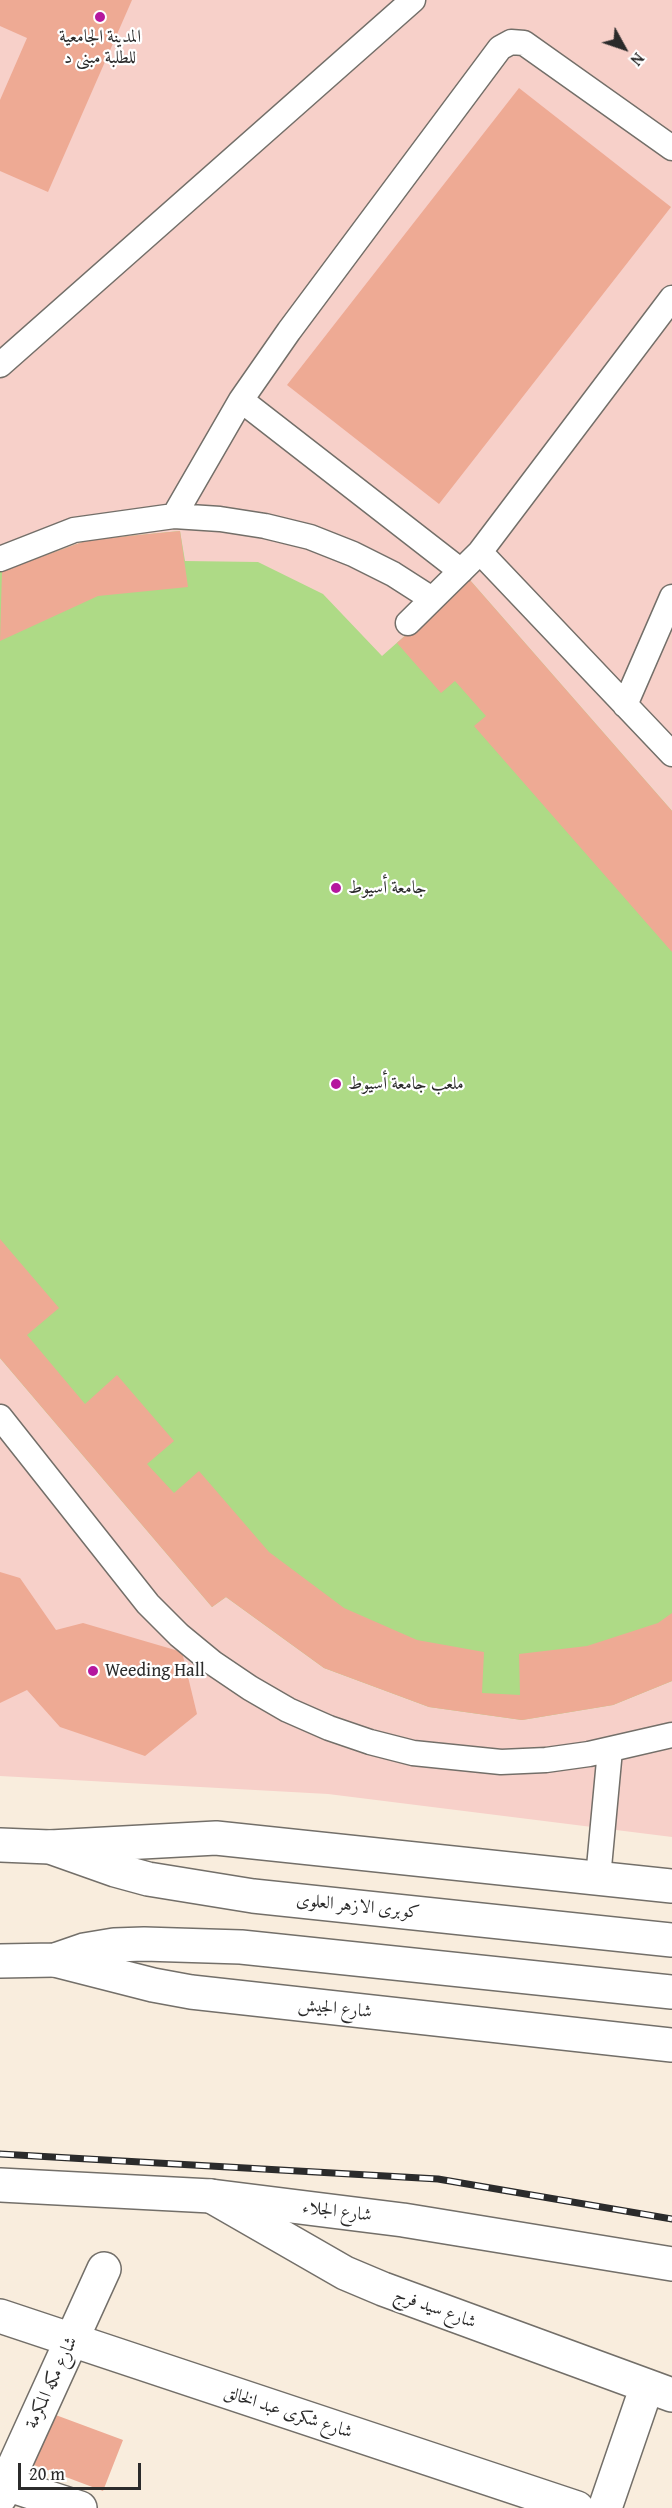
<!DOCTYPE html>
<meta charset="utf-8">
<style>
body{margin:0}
#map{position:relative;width:672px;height:2508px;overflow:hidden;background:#f9eddd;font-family:"Gentium Book Plus",serif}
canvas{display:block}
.north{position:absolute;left:594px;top:18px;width:60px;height:60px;-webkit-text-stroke:4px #fff;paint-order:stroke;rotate:130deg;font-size:16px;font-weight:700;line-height:24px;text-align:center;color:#2b2b2b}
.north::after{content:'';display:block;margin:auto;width:21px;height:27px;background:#2b2b2b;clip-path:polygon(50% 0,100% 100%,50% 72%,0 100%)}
.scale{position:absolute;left:18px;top:2463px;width:123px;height:27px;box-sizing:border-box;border:3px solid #2b2b2b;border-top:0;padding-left:8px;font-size:18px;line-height:21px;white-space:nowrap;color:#2b2b2b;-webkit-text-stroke:4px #fff;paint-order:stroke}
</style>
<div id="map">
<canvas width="672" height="2508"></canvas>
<div class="north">N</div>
<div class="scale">20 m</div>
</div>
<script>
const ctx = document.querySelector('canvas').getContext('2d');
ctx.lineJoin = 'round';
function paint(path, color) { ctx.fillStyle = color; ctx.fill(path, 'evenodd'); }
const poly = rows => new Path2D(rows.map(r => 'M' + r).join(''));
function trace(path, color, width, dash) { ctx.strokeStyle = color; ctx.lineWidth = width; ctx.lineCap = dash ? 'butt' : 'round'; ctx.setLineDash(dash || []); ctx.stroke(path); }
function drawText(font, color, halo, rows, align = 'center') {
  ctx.font = font + ' "Gentium Book Plus",Amiri,serif'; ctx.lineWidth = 4.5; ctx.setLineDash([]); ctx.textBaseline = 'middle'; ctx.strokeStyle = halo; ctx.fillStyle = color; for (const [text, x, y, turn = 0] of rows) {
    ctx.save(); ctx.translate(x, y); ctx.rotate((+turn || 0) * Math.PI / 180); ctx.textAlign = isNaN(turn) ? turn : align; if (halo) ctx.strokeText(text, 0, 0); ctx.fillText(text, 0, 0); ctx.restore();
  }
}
paint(poly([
 [0,0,672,0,672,1837,328,1794,0,1776]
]), '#f7d0c9');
paint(poly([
 [180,531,185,561,258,562,323,594,382,656,469,579,672,811,672,1681,613,1705,522,1720,429,1707,324,1668,226,1597,212,1607,0,1358,0,572,88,540]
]), '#aeda86');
paint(poly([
 [0,0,132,0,48,192,0,171,0,100,27,38,0,26],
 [519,88,671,207,439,504,287,385],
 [180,531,188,587,98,596,0,641,2,571,88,540],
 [469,579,672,811,672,952,474,726,486,716,455,681,441,693,397,643],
 [0,1239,59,1308,27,1335,85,1404,117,1375,174,1441,147,1464,174,1493,199,1471,269,1552,344,1608,417,1640,484,1652,482,1693,520,1695,519,1654,587,1646,658,1623,672,1613,672,1681,613,1705,522,1720,429,1707,324,1668,226,1597,212,1607,0,1358],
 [0,1572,20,1578,56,1630,83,1623,182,1652,197,1714,145,1756,60,1727,27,1690,0,1703],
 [53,2414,123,2440,103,2491,34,2465]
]), '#eeaa94');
const lane = poly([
 [0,365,413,0],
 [241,400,461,571],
 [174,516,241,400,289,331,500,48,511,42,524,43,672,148],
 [480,552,672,754],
 [0,559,74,530,174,516,220,519,265,526,310,537,353,554,393,574,432,599],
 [408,623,480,552,672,298],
 [625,705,672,597],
 [0,1417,148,1604,179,1635,213,1663,250,1688,288,1710,329,1728,370,1742,413,1753,501,1762,546,1760,589,1754,672,1735],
 [598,1878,610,1750]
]);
const street = poly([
 [211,2196,345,2273,383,2289,672,2395],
 [0,2316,577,2508],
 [0,2482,80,2508],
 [0,2497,104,2269],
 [605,2508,647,2386]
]);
const secondary = poly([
 [0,1845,50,1847,115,1870,148,1879,253,1896,672,1940],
 [0,1961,55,1960,84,1950,114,1945,144,1944,241,1947,672,1992],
 [0,2185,211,2196,403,2220,672,2264]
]);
const primary = poly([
 [50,1847,216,1838,672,1886],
 [55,1960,153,1985,191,1992,672,2045]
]);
trace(lane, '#736f69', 27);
trace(street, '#736f69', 36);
trace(secondary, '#736f69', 36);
trace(primary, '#736f69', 36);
trace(lane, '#fff', 24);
trace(street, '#fff', 33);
trace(secondary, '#fff', 33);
trace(primary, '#fff', 33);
const rail = poly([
 [0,2154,438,2179,672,2219]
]);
trace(rail, '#2b2b2b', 7);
trace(rail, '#fff', 4.5, [14]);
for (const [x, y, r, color] of [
 [100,17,6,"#b5179e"],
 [336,888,6,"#b5179e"],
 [336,1084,6,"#b5179e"],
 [93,1671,6,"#b5179e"]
]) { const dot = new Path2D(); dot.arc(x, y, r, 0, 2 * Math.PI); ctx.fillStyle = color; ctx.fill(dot); trace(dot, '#fff', 2); }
drawText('18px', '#2b2b2b', '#fff', [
 ["المدينة الجامعية",100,37,"center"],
 ["للطلبة مبنى د",100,58,"center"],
 ["جامعة أسيوط",348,888],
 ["ملعب جامعة أسيوط",348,1084],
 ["Weeding Hall",105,1671]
], 'left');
drawText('18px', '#2b2b2b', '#fff', [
 ["كوبرى الازهر العلوى",358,1907,6],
 ["شارع الجيش",335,2009,6],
 ["شارع الجلاء",337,2212,7],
 ["شارع سيد فرج",435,2309,20],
 ["شارع مكه المكرمة",52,2383,-65],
 ["شارع شكرى عبد الخالق",288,2413,18]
]);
</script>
